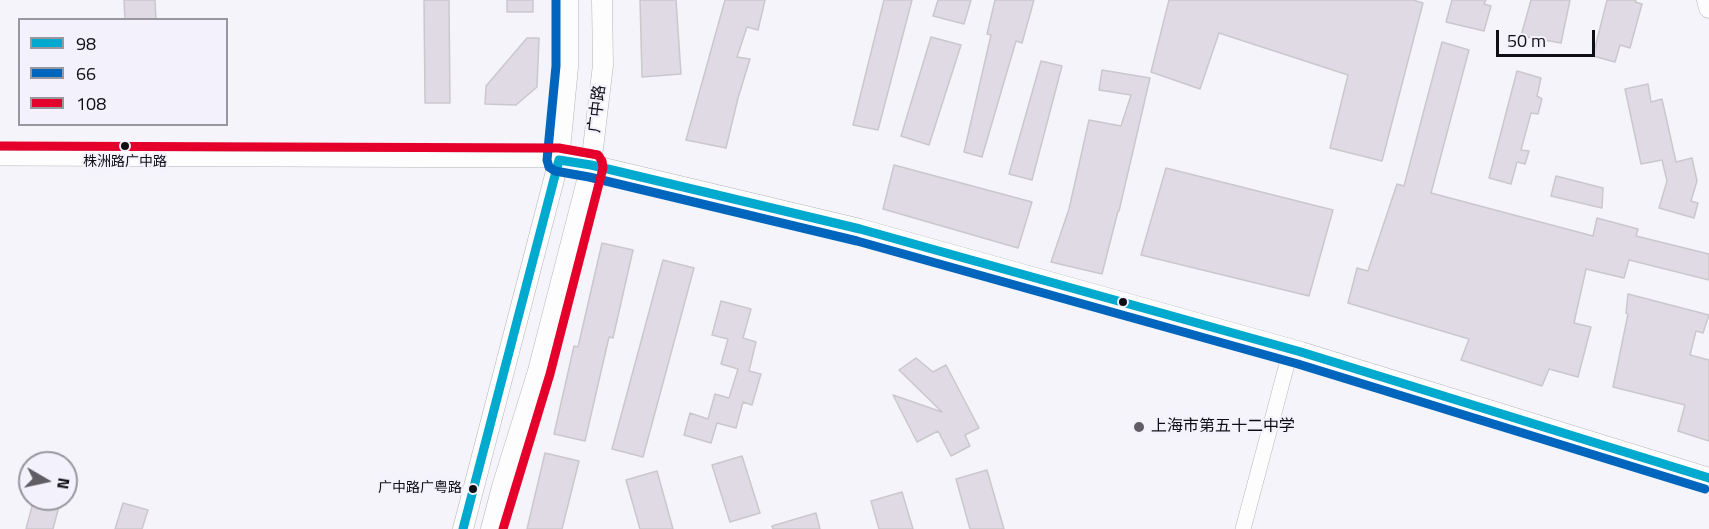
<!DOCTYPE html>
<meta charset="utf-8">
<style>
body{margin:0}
#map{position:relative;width:1709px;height:529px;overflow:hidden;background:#f5f4fa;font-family:"Titillium Web",sans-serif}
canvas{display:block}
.legend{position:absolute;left:18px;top:18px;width:210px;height:108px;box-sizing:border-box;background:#f3f2fc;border:2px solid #98979f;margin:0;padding:8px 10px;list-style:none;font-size:18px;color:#0f0e14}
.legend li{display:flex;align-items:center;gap:12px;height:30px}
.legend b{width:30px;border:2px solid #98979f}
.north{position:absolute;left:18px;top:451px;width:60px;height:60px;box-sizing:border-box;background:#f3f2fc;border:2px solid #98979f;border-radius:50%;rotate:99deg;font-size:16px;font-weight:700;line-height:24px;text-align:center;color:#0f0e14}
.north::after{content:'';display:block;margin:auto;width:21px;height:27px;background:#605e64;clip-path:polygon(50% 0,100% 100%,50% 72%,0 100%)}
.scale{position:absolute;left:1496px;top:30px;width:99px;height:27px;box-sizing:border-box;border:3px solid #0f0e14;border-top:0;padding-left:8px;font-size:18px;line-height:21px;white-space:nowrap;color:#0f0e14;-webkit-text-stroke:4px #f3f2fc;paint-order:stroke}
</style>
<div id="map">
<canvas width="1709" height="529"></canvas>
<ul class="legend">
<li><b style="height:8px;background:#00a9ce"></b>98</li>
<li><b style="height:8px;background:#0065bd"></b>66</li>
<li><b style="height:8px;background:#e4002b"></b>108</li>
</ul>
<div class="north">N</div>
<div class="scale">50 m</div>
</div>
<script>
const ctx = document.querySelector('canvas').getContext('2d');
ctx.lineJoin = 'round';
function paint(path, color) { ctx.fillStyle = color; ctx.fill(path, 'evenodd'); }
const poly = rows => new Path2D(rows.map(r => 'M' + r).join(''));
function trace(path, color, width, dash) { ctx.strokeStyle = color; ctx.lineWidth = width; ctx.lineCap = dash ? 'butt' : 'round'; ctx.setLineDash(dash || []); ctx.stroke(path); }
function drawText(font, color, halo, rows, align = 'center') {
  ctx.font = font + ' "Titillium Web","Noto Sans SC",sans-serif'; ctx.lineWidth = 4.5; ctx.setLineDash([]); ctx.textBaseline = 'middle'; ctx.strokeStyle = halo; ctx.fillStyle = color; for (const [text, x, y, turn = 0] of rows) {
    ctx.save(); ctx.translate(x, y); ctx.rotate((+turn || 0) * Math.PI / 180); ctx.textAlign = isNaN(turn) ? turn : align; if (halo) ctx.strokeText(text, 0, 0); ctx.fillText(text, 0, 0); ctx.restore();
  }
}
const building = poly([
 [124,0,155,0,156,20,125,20,124,0],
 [424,0,449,0,450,103,425,103,424,0],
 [507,0,533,0,533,12,507,12,507,0],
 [640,0,676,0,681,74,642,77,640,0],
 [725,0,765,0,758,30,747,27,737,57,750,59,738,98,726,148,686,140,725,0],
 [884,0,912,0,878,130,853,125,884,0],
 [938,0,971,0,964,24,933,16,938,0],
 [995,0,1034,0,1022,43,1016,41,982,157,964,152,991,35,987,34,995,0],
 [1169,0,1413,0,1423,3,1382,161,1330,148,1348,75,1219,33,1200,89,1151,72,1169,0],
 [1452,0,1486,0,1484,4,1491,6,1484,31,1446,22,1452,0],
 [1531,0,1570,0,1561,43,1521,36,1531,0],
 [1607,0,1636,0,1635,2,1642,4,1630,48,1620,45,1615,62,1593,56,1607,0],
 [931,37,961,45,929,145,901,136,931,37],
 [527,38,539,38,537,87,516,105,485,104,486,86,527,38],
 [1442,42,1469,50,1431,193,1593,236,1597,218,1638,229,1636,236,1709,254,1709,280,1629,260,1624,278,1586,269,1574,323,1591,327,1578,377,1549,369,1542,386,1461,360,1469,339,1348,303,1357,268,1368,271,1397,184,1404,186,1442,42],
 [1041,61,1062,66,1032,180,1009,174,1041,61],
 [1102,70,1150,78,1119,211,1118,211,1102,274,1051,262,1069,209,1089,120,1121,126,1131,95,1099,90,1102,70],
 [1517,71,1541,78,1537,96,1542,99,1538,114,1531,113,1521,150,1529,151,1525,164,1517,162,1511,184,1489,178,1517,71],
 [1648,84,1651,102,1662,99,1676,162,1692,158,1697,181,1691,201,1698,203,1694,218,1659,208,1667,181,1662,160,1641,164,1625,89,1648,84],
 [894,165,1032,202,1018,248,883,209,894,165],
 [1166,168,1333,210,1309,296,1141,255,1166,168],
 [1556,176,1603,188,1602,208,1551,196,1556,176],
 [602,243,633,250,613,338,609,337,585,441,554,434,574,346,578,347,602,243],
 [663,260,694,268,643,457,612,449,663,260],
 [1628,294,1709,315,1703,333,1696,331,1690,355,1709,360,1709,441,1678,431,1685,405,1613,387,1628,314,1626,313,1628,294],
 [721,301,751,309,743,338,756,342,749,371,761,374,752,405,743,402,736,428,717,423,711,443,684,435,690,413,708,419,715,394,729,398,738,369,721,364,728,339,712,335,721,301],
 [916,358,933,372,946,365,979,428,965,435,970,446,951,456,938,431,917,442,893,395,942,412,899,370,916,358],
 [545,453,579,461,562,529,527,529,545,453],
 [742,456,760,513,730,522,712,465,742,456],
 [987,470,1004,529,970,529,956,479,987,470],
 [657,471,673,529,640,529,626,480,657,471],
 [902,492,913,529,879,529,871,501,902,492],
 [34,499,61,499,53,529,26,529,34,499],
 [123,503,148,510,142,529,115,529,123,503],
 [816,513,820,529,773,529,772,526,816,513]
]);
paint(building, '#dfdae3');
trace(building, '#cac8cd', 1.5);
const minor = poly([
 [0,158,559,160],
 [1243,529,1291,349]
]);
const major = poly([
 [1707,0,1709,8],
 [559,160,591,165,860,229,1301,352,1709,478],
 [463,529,559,160,568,67,568,0],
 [491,529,502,487,538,371,591,165,603,65,602,0]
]);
trace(minor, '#b4b3b9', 16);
trace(major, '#b4b3b9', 21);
trace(minor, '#fefdfe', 15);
trace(major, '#fefdfe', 20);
trace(poly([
 [463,529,559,160,591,165,860,229,1301,352,1709,478]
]), '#00a9ce', 9);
trace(poly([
 [556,0,556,66,547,160,549,167,555,171,589,177,857,241,1298,364,1705,489]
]), '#0065bd', 9);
trace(poly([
 [0,146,559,148,598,155,602,161,603,168,550,374,503,529]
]), '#e4002b', 9);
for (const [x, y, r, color] of [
 [125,146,5,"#0f0e14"],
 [1123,302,5,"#0f0e14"],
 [1139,427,6,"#605e64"],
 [473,489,5,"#0f0e14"]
]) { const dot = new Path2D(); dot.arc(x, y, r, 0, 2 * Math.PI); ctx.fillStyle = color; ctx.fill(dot); trace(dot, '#f3f2fc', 2); }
drawText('14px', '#0f0e14', '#f3f2fc', [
 ["株洲路广中路",125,163],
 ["广中路广粤路",462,489,"right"]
]);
drawText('16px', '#0f0e14', '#f3f2fc', [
 ["广中路",598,109,-83]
]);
drawText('16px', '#0f0e14', '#f3f2fc', [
 ["上海市第五十二中学",1151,427]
], 'left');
</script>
